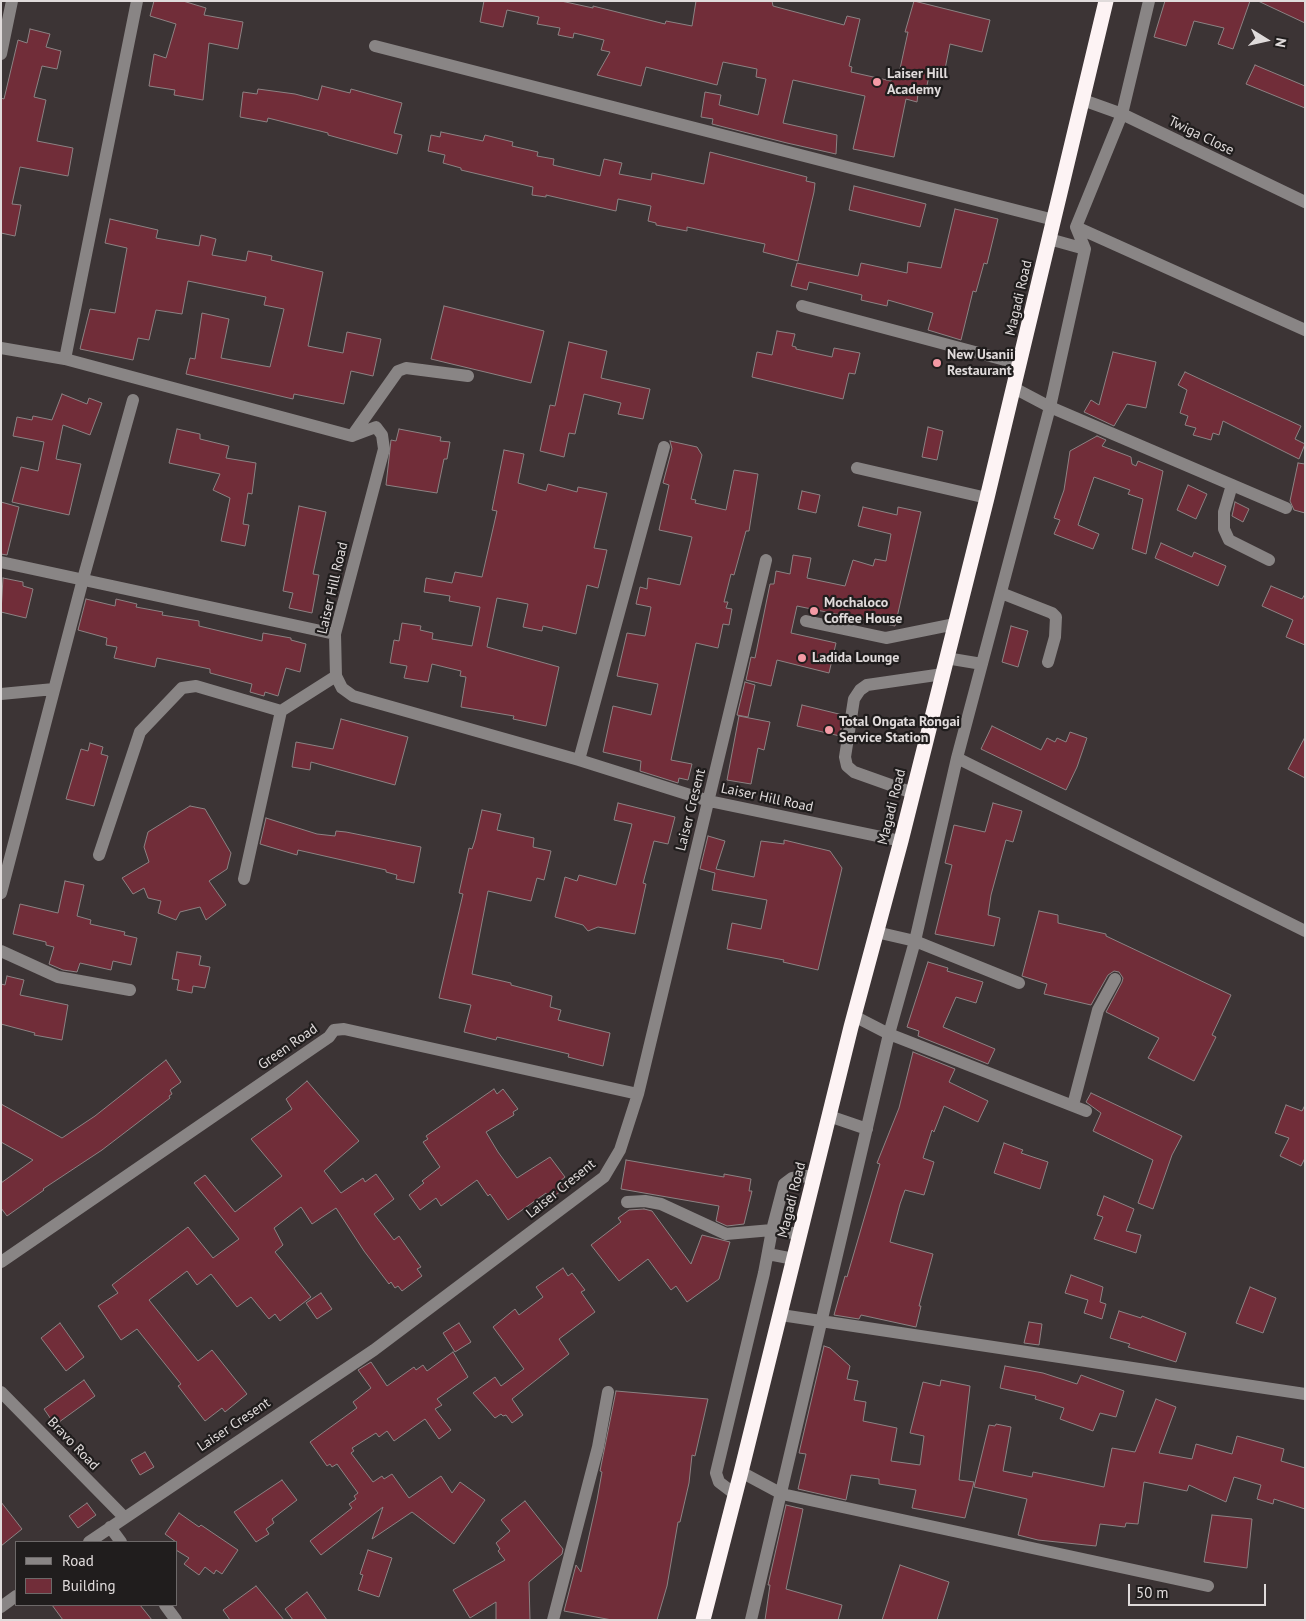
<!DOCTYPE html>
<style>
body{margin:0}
#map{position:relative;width:1306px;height:1621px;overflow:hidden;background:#3c3435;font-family:"PT Sans",sans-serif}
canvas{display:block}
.frame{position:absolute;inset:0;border:2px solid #e0dbdb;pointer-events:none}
.legend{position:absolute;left:15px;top:1541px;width:162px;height:65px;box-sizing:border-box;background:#201d1d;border:1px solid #6d6969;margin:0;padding:6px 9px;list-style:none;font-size:15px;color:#e0dbdb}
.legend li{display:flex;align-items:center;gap:10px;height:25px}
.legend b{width:25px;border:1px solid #6d6969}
.north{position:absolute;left:1241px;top:15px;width:50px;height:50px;-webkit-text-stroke:4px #201d1d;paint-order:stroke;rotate:100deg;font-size:14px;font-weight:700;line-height:20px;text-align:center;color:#e0dbdb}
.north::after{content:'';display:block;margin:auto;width:18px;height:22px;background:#e0dbdb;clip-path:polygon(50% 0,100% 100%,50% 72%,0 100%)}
.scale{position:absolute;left:1128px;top:1584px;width:138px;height:22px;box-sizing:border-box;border:2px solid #e0dbdb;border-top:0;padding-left:6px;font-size:15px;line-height:18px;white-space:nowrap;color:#e0dbdb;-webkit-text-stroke:4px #201d1d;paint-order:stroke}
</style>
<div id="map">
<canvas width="1306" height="1621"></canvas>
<div class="frame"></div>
<ul class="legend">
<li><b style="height:6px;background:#898585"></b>Road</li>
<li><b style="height:14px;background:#712d39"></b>Building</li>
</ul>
<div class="north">N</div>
<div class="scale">50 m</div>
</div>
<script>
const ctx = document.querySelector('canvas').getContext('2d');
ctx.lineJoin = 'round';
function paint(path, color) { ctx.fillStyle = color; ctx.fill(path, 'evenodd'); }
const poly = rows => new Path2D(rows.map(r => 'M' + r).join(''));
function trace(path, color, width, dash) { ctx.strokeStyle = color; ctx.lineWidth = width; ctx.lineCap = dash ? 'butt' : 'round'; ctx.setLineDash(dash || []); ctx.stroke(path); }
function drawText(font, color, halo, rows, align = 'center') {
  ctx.font = font + ' "PT Sans",sans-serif'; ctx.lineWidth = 4.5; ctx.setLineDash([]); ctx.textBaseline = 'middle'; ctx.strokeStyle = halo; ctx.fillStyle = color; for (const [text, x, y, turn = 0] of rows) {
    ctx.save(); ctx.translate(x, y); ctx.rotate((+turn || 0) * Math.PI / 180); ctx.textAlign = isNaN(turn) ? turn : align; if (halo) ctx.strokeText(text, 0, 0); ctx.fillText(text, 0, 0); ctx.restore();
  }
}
const building = poly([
 [154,1,183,1,206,8,204,15,243,22,238,49,209,43,203,100,174,95,175,90,149,86,154,54,166,58,176,24,150,16,154,1],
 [484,1,561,1,593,8,593,6,665,24,666,21,692,26,696,1,772,1,773,6,844,25,847,16,860,19,849,66,852,67,851,72,891,81,892,76,898,78,908,32,905,32,914,1,990,20,982,52,950,44,944,74,930,71,925,95,918,94,917,102,906,99,894,157,853,149,865,96,793,80,783,123,837,135,836,154,787,143,712,124,713,119,701,117,705,92,721,95,719,105,758,115,766,79,756,77,757,69,723,62,717,85,646,67,641,86,597,75,610,52,601,50,604,40,574,33,573,38,558,35,560,28,537,24,539,17,507,10,503,27,480,22,484,1],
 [1165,1,1250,1,1233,49,1218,44,1224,28,1194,21,1186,46,1154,37,1165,1],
 [1258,1,1305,1,1305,23,1258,1],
 [30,29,50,34,46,47,61,51,57,69,42,66,34,97,46,100,37,141,73,148,68,176,20,167,12,204,21,205,15,236,1,233,1,98,4,99,18,40,27,43,30,29],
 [1255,65,1305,86,1305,108,1246,84,1255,65],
 [322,86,350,93,351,89,402,103,394,133,402,135,397,154,328,135,328,133,268,118,267,122,240,117,243,92,257,94,258,89,295,94,318,100,322,86],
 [441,132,483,141,485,135,513,142,512,146,538,152,537,156,554,159,553,165,600,176,604,159,622,163,619,174,651,180,652,173,704,184,710,152,807,177,806,181,815,183,814,192,798,261,763,252,765,244,687,227,687,231,656,225,656,223,648,221,651,206,618,199,616,211,546,195,546,197,532,195,533,187,461,170,461,168,443,163,445,155,428,151,431,135,440,137,441,132],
 [854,186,926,204,920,227,849,210,854,186],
 [955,209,998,219,987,264,984,263,976,292,973,291,961,340,928,330,933,313,888,300,887,306,861,300,862,295,809,282,807,290,791,286,797,263,858,276,861,263,907,273,908,262,941,268,955,209],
 [110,219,158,230,156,238,199,246,201,235,216,239,212,255,246,261,248,251,272,256,271,260,323,272,308,346,343,353,347,332,381,339,373,376,351,371,344,404,294,394,293,399,186,374,190,358,195,359,202,313,229,319,221,358,270,367,284,309,264,305,266,297,188,281,182,314,156,310,149,340,138,338,133,360,80,349,90,309,115,313,127,248,105,243,110,219],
 [444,306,544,331,531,383,431,359,444,306],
 [777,331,795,334,792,346,796,347,796,349,832,357,834,348,860,353,855,374,849,373,843,399,752,377,757,352,772,355,777,331],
 [569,342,607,351,601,378,650,389,643,419,618,414,621,403,584,394,575,434,569,433,564,457,540,451,550,405,555,406,569,342],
 [1113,352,1156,362,1146,408,1127,404,1114,426,1084,412,1091,400,1099,405,1113,352],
 [1185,372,1301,426,1295,439,1305,444,1299,459,1223,421,1219,435,1213,433,1211,440,1193,435,1196,428,1185,425,1188,416,1180,413,1187,390,1178,385,1185,372],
 [62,394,87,404,89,398,102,403,90,435,63,425,56,459,81,464,69,515,12,502,21,467,38,471,44,442,13,436,17,417,32,420,33,416,52,420,62,394],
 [928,427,943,431,937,460,922,457,928,427],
 [177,429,200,434,200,439,229,446,226,458,256,463,252,494,248,493,243,524,249,525,245,546,221,541,230,498,213,490,220,474,169,463,177,429],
 [399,429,441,437,440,441,450,442,447,459,444,459,437,493,386,485,391,440,396,441,399,429],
 [1097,436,1106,440,1102,446,1131,457,1132,464,1136,466,1138,461,1163,471,1146,554,1132,549,1143,499,1128,494,1130,490,1094,477,1078,525,1099,534,1093,549,1054,534,1060,520,1054,518,1064,490,1070,451,1097,436],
 [670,441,697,447,702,455,691,499,696,500,695,503,726,510,734,470,758,474,749,531,746,531,734,575,731,574,724,602,728,602,726,608,732,609,729,625,723,624,718,648,696,643,671,760,692,764,688,780,679,778,678,783,640,771,641,761,603,752,613,706,651,715,658,684,617,676,627,633,645,636,651,607,636,604,640,587,647,589,648,578,680,585,692,537,659,530,669,485,663,483,672,449,670,441],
 [504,450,524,454,518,483,546,491,548,484,577,492,578,487,607,493,594,548,607,550,598,588,587,585,576,634,543,626,542,631,523,627,528,604,497,598,487,647,559,667,546,726,513,719,514,716,461,707,466,677,460,676,461,671,432,664,428,682,404,678,407,666,390,663,394,640,399,641,402,623,421,626,420,630,433,633,432,639,472,646,480,607,449,601,450,596,424,592,426,578,452,583,455,572,482,577,497,511,492,510,504,450],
 [1298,463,1305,464,1305,513,1294,510,1290,501,1298,463],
 [1188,485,1207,494,1196,519,1177,510,1188,485],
 [802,491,820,495,816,513,798,509,802,491],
 [1,502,19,507,7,555,1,554,1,502],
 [1235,502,1249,509,1243,522,1232,516,1235,502],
 [299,506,326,512,313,574,319,575,312,613,289,608,293,593,283,591,299,506],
 [863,507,897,515,898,507,921,512,895,626,797,606,791,633,836,643,829,673,777,660,771,686,746,680,751,657,755,658,770,584,774,584,776,571,790,574,793,555,811,558,807,578,845,586,853,560,873,566,875,559,886,561,891,534,858,526,863,507],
 [1161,543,1192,557,1194,552,1226,566,1218,586,1155,558,1161,543],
 [3,578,23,582,23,586,33,589,26,618,1,612,3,578],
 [1271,586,1302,599,1305,594,1305,645,1286,637,1293,620,1262,606,1271,586],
 [86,599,115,606,116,599,137,604,136,607,163,612,162,615,199,621,199,626,262,641,263,633,291,638,291,640,306,644,300,672,286,668,278,696,265,692,264,696,250,692,252,684,210,673,210,669,157,658,155,667,114,658,117,647,106,645,107,638,78,630,86,599],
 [1011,626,1028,631,1018,667,1002,662,1011,626],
 [745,682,755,685,748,717,737,715,745,682],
 [802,705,843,715,840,736,797,726,802,705],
 [739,716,770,722,764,750,758,748,751,784,727,780,739,716],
 [341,719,408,737,395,785,311,762,310,770,292,767,296,742,333,749,341,719],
 [992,726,1041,750,1047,738,1055,742,1057,738,1066,742,1070,732,1087,738,1077,767,1066,790,981,749,992,726],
 [1305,737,1305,778,1288,769,1305,737],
 [90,743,103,747,101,754,108,756,94,806,66,799,81,749,88,751,90,743],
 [618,803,675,817,668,844,654,841,643,883,646,884,635,934,598,927,588,931,583,925,555,917,565,877,577,881,579,875,616,885,632,824,614,820,618,803],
 [993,803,1022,811,1013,842,1006,840,991,895,988,915,1000,918,994,946,935,934,952,865,945,863,954,825,985,832,993,803],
 [190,806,205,809,231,853,227,869,209,881,226,905,206,920,200,907,180,912,176,920,158,913,161,901,148,898,144,888,133,894,122,878,149,862,144,847,148,832,190,806],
 [482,810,501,814,497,830,534,838,533,847,551,851,544,880,537,878,531,901,488,891,472,974,511,983,511,985,552,996,550,1007,561,1010,558,1020,610,1033,603,1066,568,1057,569,1054,497,1037,496,1040,464,1032,471,1005,439,998,463,894,459,893,469,848,472,849,475,840,482,810],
 [266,818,317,834,335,836,336,831,346,832,421,847,414,883,396,879,397,875,386,872,386,870,298,850,297,855,260,844,266,818],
 [708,836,725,841,716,869,754,877,761,841,784,844,784,840,830,851,842,868,818,970,783,962,784,960,727,949,732,923,761,929,767,900,712,890,715,873,700,869,708,836],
 [65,881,84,885,77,916,91,920,90,924,125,932,124,935,137,938,131,965,113,961,111,970,80,963,77,972,63,970,49,964,54,947,46,945,46,942,13,934,20,904,58,913,65,881],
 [1039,911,1058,915,1058,923,1106,934,1106,936,1231,995,1212,1035,1216,1037,1194,1081,1148,1058,1159,1038,1106,1012,1122,982,1123,978,1119,972,1114,971,1108,975,1091,1005,1044,994,1047,984,1022,976,1039,911],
 [177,952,201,956,199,965,210,967,205,988,193,986,192,993,177,990,179,980,172,979,177,952],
 [928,962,948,968,947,971,983,982,976,1003,956,997,943,1027,995,1049,988,1064,918,1036,919,1031,907,1027,928,962],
 [7,976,24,980,20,995,68,1005,62,1040,34,1035,35,1033,1,1024,1,984,5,985,7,976],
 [913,1052,955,1069,949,1082,988,1101,978,1122,944,1106,934,1132,932,1130,923,1158,934,1162,924,1195,905,1190,900,1204,890,1242,933,1254,919,1306,921,1306,916,1327,861,1315,859,1319,834,1315,845,1276,847,1277,880,1164,877,1163,899,1108,913,1052],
 [166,1060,181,1082,170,1090,172,1094,169,1096,170,1098,102,1150,43,1189,44,1190,7,1216,1,1208,1,1183,33,1160,1,1142,1,1104,62,1138,95,1116,166,1060],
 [307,1081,359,1141,324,1171,341,1193,363,1178,365,1182,376,1174,394,1199,374,1214,394,1240,399,1236,421,1267,417,1269,422,1276,402,1291,398,1286,395,1288,391,1282,389,1284,364,1251,336,1208,312,1224,301,1207,274,1228,283,1245,275,1252,311,1297,280,1321,275,1314,269,1319,251,1297,237,1307,211,1274,197,1285,187,1271,149,1300,198,1361,212,1350,247,1394,225,1412,222,1408,205,1421,178,1386,181,1384,137,1329,121,1340,98,1306,118,1293,112,1285,188,1227,213,1258,239,1239,194,1183,205,1175,235,1212,282,1176,251,1139,292,1109,286,1099,307,1081],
 [494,1089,497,1094,503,1089,518,1109,513,1112,514,1115,486,1132,498,1152,517,1178,550,1157,565,1177,559,1182,564,1189,550,1199,546,1193,508,1220,490,1194,488,1196,477,1180,441,1206,436,1198,420,1210,409,1195,424,1183,422,1181,440,1167,423,1142,428,1139,426,1136,494,1089],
 [1091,1093,1182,1136,1172,1155,1153,1209,1138,1203,1153,1160,1093,1131,1101,1113,1086,1102,1091,1093],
 [1286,1105,1302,1111,1305,1105,1305,1158,1301,1166,1280,1156,1289,1138,1275,1133,1286,1105],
 [1004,1143,1023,1150,1021,1153,1048,1162,1040,1189,994,1173,1004,1143],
 [626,1160,724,1177,724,1174,751,1179,749,1191,752,1191,744,1224,727,1226,716,1221,719,1206,621,1189,626,1160],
 [1104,1196,1134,1209,1126,1231,1141,1235,1136,1253,1094,1239,1103,1217,1097,1215,1104,1196],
 [644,1209,652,1211,691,1264,702,1235,730,1242,719,1279,687,1302,676,1286,671,1290,648,1259,619,1281,591,1245,621,1222,618,1218,629,1210,644,1209],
 [563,1268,568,1276,572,1273,585,1290,581,1292,595,1312,559,1339,569,1354,512,1399,523,1415,512,1423,506,1415,503,1416,501,1414,495,1418,473,1393,495,1377,501,1386,524,1369,493,1327,515,1309,519,1315,543,1297,536,1287,563,1268],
 [1071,1275,1103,1287,1100,1302,1106,1304,1102,1319,1084,1313,1088,1300,1065,1293,1071,1275],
 [1250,1287,1276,1298,1263,1333,1236,1323,1250,1287],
 [321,1293,332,1309,317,1319,306,1303,321,1293],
 [1119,1311,1141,1318,1142,1316,1186,1333,1176,1362,1128,1347,1130,1344,1110,1338,1119,1311],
 [1029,1322,1042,1324,1039,1345,1024,1343,1029,1322],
 [60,1323,84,1357,66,1371,41,1338,60,1323],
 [459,1323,471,1342,455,1352,443,1333,459,1323],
 [824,1346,830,1348,850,1366,847,1379,858,1381,854,1400,866,1402,863,1421,897,1428,891,1461,920,1465,924,1436,910,1433,923,1382,940,1386,941,1380,970,1386,959,1480,974,1482,965,1518,912,1508,916,1490,879,1484,879,1479,851,1475,846,1500,798,1489,806,1454,799,1453,824,1346],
 [453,1352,468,1377,437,1399,442,1405,435,1409,451,1430,439,1439,425,1419,394,1441,387,1431,379,1437,376,1433,352,1448,354,1451,351,1453,373,1482,382,1476,384,1479,392,1474,409,1498,441,1476,452,1493,460,1482,485,1500,454,1544,412,1512,372,1539,383,1507,321,1555,310,1541,352,1508,349,1504,356,1499,354,1496,358,1493,337,1464,332,1467,330,1464,327,1466,310,1442,357,1408,353,1402,371,1388,358,1370,371,1362,387,1386,414,1367,416,1370,423,1365,427,1371,453,1352],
 [1005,1366,1043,1373,1077,1384,1081,1375,1124,1391,1116,1417,1100,1413,1093,1431,1060,1419,1064,1408,1035,1399,1036,1396,1000,1388,1005,1366],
 [84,1380,95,1396,55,1425,44,1409,84,1380],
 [616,1391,708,1399,695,1456,692,1455,689,1483,680,1522,678,1522,667,1586,657,1620,612,1620,564,1611,576,1565,581,1572,597,1500,602,1472,600,1471,616,1391],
 [1156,1399,1176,1407,1159,1453,1192,1459,1196,1444,1232,1454,1237,1436,1284,1449,1281,1461,1305,1468,1305,1509,1274,1499,1273,1504,1257,1499,1261,1485,1234,1477,1226,1502,1189,1485,1187,1491,1144,1482,1138,1524,1126,1523,1125,1527,1100,1524,1096,1546,1038,1540,1018,1535,1027,1499,974,1487,989,1425,995,1426,996,1424,1011,1427,1003,1471,1032,1477,1033,1472,1104,1487,1112,1448,1135,1452,1156,1399],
 [145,1452,154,1467,140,1475,131,1460,145,1452],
 [282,1480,297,1500,272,1519,274,1523,266,1529,269,1534,256,1542,234,1512,282,1480],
 [525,1501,563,1549,562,1554,529,1582,530,1620,496,1620,496,1602,470,1618,453,1590,505,1560,498,1551,500,1549,496,1543,510,1531,501,1520,525,1501],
 [1,1502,22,1529,1,1546,1,1502],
 [87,1503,96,1515,78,1528,69,1516,87,1503],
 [786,1505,803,1509,786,1589,842,1605,838,1620,765,1620,770,1585,768,1585,786,1505],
 [179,1513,199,1527,201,1525,238,1550,222,1574,216,1570,214,1574,205,1567,199,1575,184,1564,189,1558,176,1550,176,1542,165,1534,179,1513],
 [1212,1515,1252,1519,1247,1568,1204,1562,1212,1515],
 [368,1550,392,1558,379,1597,358,1590,363,1575,360,1574,368,1550],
 [900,1565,949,1582,937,1620,882,1620,900,1565],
 [256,1586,284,1620,230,1620,223,1610,256,1586],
 [307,1592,327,1620,293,1620,285,1609,307,1592],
 [52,1605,140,1605,152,1620,63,1620,52,1605]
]);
paint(building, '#712d39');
trace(building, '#8c8283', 1);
trace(poly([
 [375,46,1054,220],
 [1,54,12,1],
 [1083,100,1122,114,1305,202],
 [1076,227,1305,330],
 [1049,239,1085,249],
 [802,306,1020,364],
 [1,348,65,359,352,436,376,427,382,435,384,449,335,634,336,676,342,688,353,696,579,760,709,801,901,841],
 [65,359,137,1],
 [1014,388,1050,407,1286,508],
 [352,436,398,371,406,368,468,376],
 [857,468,987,498],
 [1232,485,1224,512,1224,529,1229,540,1269,560],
 [1,562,335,634],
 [1001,593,1052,613,1056,617,1055,637,1048,662],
 [806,621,886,638,955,624],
 [946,658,982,664],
 [1,694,54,689],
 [957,758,1305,931],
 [579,760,664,447],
 [913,793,854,772,847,766,845,757,854,699,860,690,867,685,943,674],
 [99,855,140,732,182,688,196,686,281,711],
 [244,879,281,711,336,676],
 [1,893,83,579,133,400],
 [876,932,915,941,1019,983],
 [1,951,58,977,130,990],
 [854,1016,889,1034,1086,1111],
 [1073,1105,1098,1010,1115,979],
 [829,1116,867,1129],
 [627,1202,645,1201,661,1204,726,1234,772,1230,800,1234],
 [768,1254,794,1259],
 [1,1262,329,1037,334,1030,344,1029,638,1094],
 [781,1315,1305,1394],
 [1,1392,124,1517],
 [741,1472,782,1494,1208,1586],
 [736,1495,719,1482,716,1473,764,1273,772,1230,784,1184,792,1178,815,1175],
 [110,1527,121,1542],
 [89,1542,374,1350,604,1177,620,1150,638,1094,766,560],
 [165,1605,176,1620],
 [1,1607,16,1596],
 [553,1620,598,1447,608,1392],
 [751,1620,889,1034,915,941,957,758,1050,407,1085,249,1076,227,1122,114,1149,1]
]), '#898585', 12);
trace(poly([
 [703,1620,741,1472,851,1027,901,841,987,498,1106,1]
]), '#fdf3f4', 15);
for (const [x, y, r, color] of [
 [877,82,5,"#f49aa5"],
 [937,363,5,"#f49aa5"],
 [814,611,5,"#f49aa5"],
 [802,658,5,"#f49aa5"],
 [829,730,5,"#f49aa5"]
]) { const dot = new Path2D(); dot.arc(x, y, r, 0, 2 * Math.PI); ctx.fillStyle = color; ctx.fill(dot); trace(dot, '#201d1d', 2); }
drawText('bold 14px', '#e0dbdb', '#201d1d', [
 ["Laiser Hill",887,74],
 ["Academy",887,90],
 ["New Usanii",947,355],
 ["Restaurant",947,371],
 ["Mochaloco",824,603],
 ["Coffee House",824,619],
 ["Ladida Lounge",812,658],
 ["Total Ongata Rongai",839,722],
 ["Service Station",839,738]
], 'left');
drawText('14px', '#e0dbdb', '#201d1d', [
 ["Twiga Close",1201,136,26],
 ["Magadi Road",1019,298,-77],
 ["Laiser Hill Road",333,588,-77],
 ["Laiser Hill Road",767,798,12],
 ["Magadi Road",892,807,-76],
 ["Laiser Cresent",691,810,-76],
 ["Green Road",288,1047,-35],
 ["Laiser Cresent",561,1189,-39],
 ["Magadi Road",792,1200,-76],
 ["Laiser Cresent",234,1425,-34],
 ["Bravo Road",73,1444,46]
]);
</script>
